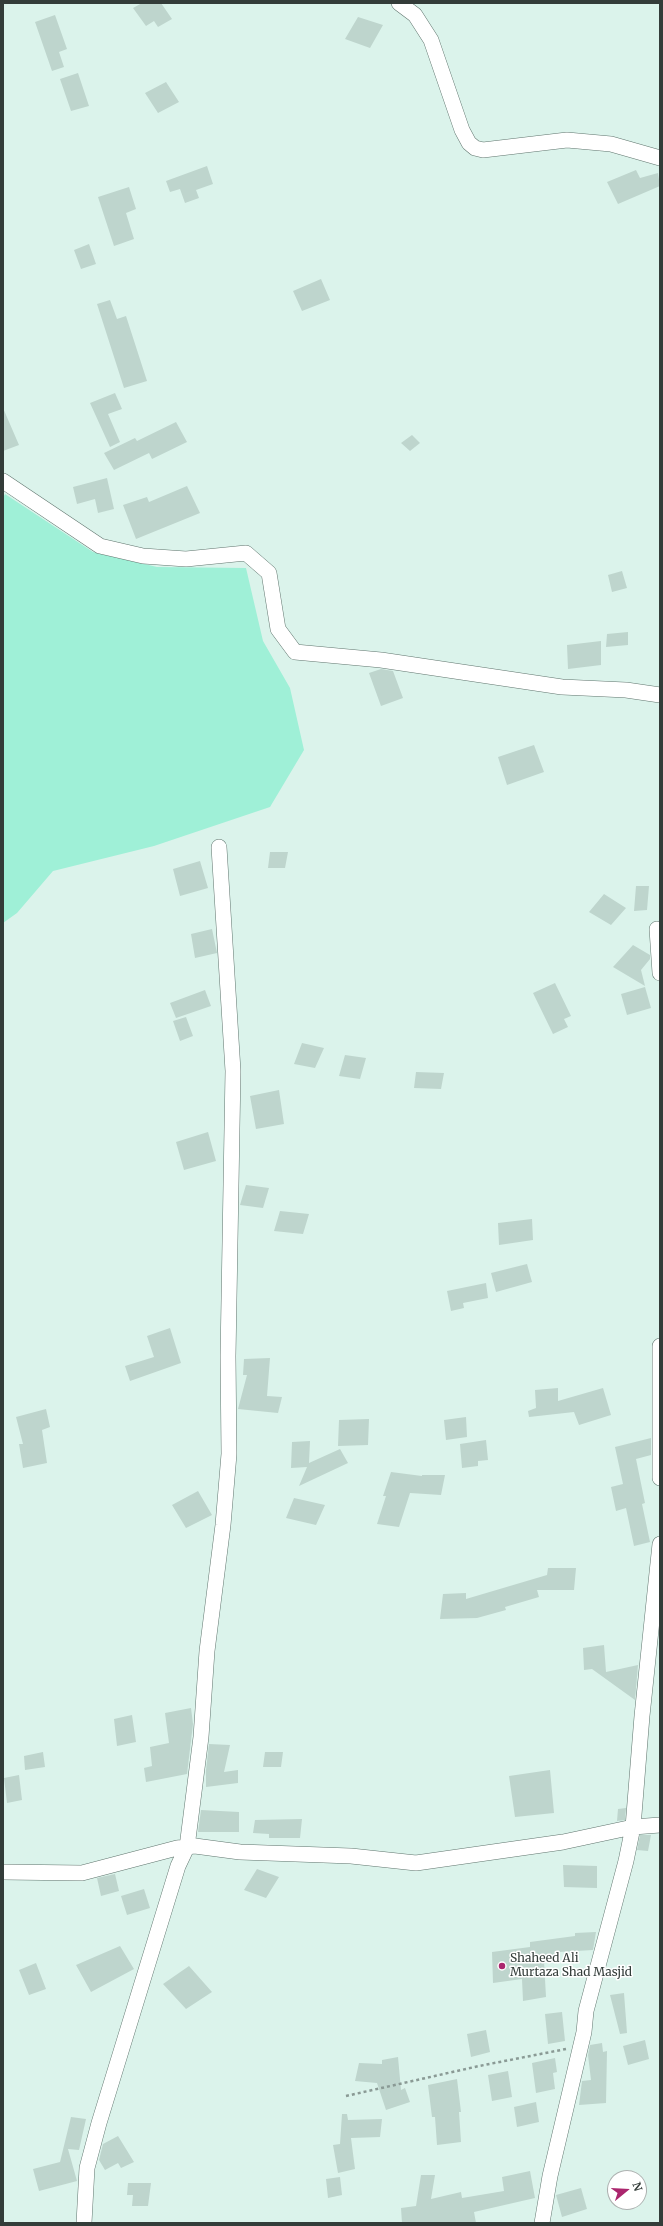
<!DOCTYPE html>
<style>
body{margin:0}
#map{position:relative;width:663px;height:2226px;overflow:hidden;background:#dbf3eb;font-family:Merriweather,serif}
canvas{display:block}
.frame{position:absolute;inset:0;border:4px solid #333c39;pointer-events:none}
.north{position:absolute;left:607px;top:2170px;width:40px;height:40px;box-sizing:border-box;background:#fff;border:1px solid #adb1b0;border-radius:50%;rotate:72deg;font-size:11px;font-weight:700;line-height:16px;text-align:center;color:#333c39}
.north::after{content:'';display:block;margin:auto;width:14px;height:18px;background:#ab266e;clip-path:polygon(50% 0,100% 100%,50% 72%,0 100%)}
</style>
<div id="map">
<canvas width="663" height="2226"></canvas>
<div class="frame"></div>
<div class="north">N</div>
</div>
<script>
const ctx = document.querySelector('canvas').getContext('2d');
ctx.lineJoin = 'round';
function paint(path, color) { ctx.fillStyle = color; ctx.fill(path, 'evenodd'); }
const poly = rows => new Path2D(rows.map(r => 'M' + r).join(''));
function trace(path, color, width, dash) { ctx.strokeStyle = color; ctx.lineWidth = width; ctx.lineCap = dash ? 'butt' : 'round'; ctx.setLineDash(dash || []); ctx.stroke(path); }
function drawText(font, color, halo, rows, align = 'center') {
  ctx.font = font + ' Merriweather,serif'; ctx.lineWidth = 3; ctx.setLineDash([]); ctx.textBaseline = 'middle'; ctx.strokeStyle = halo; ctx.fillStyle = color; for (const [text, x, y, turn = 0] of rows) {
    ctx.save(); ctx.translate(x, y); ctx.rotate((+turn || 0) * Math.PI / 180); ctx.textAlign = isNaN(turn) ? turn : align; if (halo) ctx.strokeText(text, 0, 0); ctx.fillText(text, 0, 0); ctx.restore();
  }
}
paint(poly([
 [5,494,93,552,157,567,246,568,263,641,290,688,304,750,270,807,154,846,53,871,17,913,3,923,3,498]
]), '#9ff0d7');
paint(poly([
 [142,3,161,3,172,19,158,27,154,21,146,26,133,8],
 [55,15,67,49,59,52,64,67,52,71,35,22],
 [358,17,383,25,370,48,345,39],
 [78,73,89,106,71,111,60,79],
 [166,82,179,102,158,113,145,93],
 [207,166,213,184,196,190,199,198,185,203,180,189,170,192,166,181],
 [636,170,640,178,658,173,660,186,618,204,607,182],
 [129,187,136,209,126,213,134,239,114,246,98,197],
 [89,244,96,264,81,269,74,250],
 [321,279,330,300,302,311,293,291],
 [110,300,117,319,126,316,147,381,124,388,97,304],
 [115,393,122,409,108,414,120,442,110,447,90,403],
 [3,408,19,445,3,451],
 [176,422,187,442,152,459,149,453,114,470,104,453,135,438,137,441],
 [412,435,420,443,410,451,401,443],
 [107,478,114,509,98,513,95,499,77,504,73,487],
 [187,486,200,513,136,539,123,505,147,497,149,502],
 [622,571,627,588,612,592,608,575],
 [628,632,628,645,606,647,607,634],
 [601,641,601,665,568,669,567,645],
 [381,669,393,671,403,698,381,706,369,673],
 [534,745,544,772,507,785,498,757],
 [270,852,288,852,285,868,268,868],
 [200,861,208,888,180,896,173,869],
 [636,886,649,886,647,910,634,911],
 [604,894,626,908,611,925,589,912],
 [212,929,217,953,195,958,191,934],
 [633,945,650,955,650,959,641,970,645,986,613,967],
 [555,983,571,1016,564,1019,568,1027,553,1034,533,993],
 [645,987,651,1008,627,1015,621,994],
 [205,990,211,1006,176,1018,170,1003],
 [186,1017,193,1036,180,1041,173,1021],
 [302,1043,324,1048,315,1068,294,1064],
 [345,1055,366,1058,360,1079,339,1076],
 [416,1072,444,1073,441,1089,414,1088],
 [279,1090,284,1124,256,1129,250,1096],
 [208,1132,216,1161,184,1170,176,1142],
 [246,1185,269,1188,263,1208,240,1205],
 [280,1211,309,1214,303,1234,274,1231],
 [532,1219,533,1240,499,1245,498,1223],
 [527,1264,532,1282,496,1292,491,1273],
 [486,1283,488,1298,463,1303,464,1308,451,1311,447,1291],
 [170,1328,181,1363,130,1381,125,1366,154,1357,147,1336],
 [270,1358,267,1396,282,1397,278,1413,238,1409,247,1375,243,1375,244,1359],
 [558,1388,558,1401,603,1388,611,1415,579,1425,574,1412,529,1417,528,1411,536,1408,535,1390],
 [46,1409,50,1427,42,1430,47,1463,23,1468,19,1444,23,1444,16,1417],
 [466,1417,467,1437,446,1440,444,1420],
 [369,1419,368,1445,338,1446,339,1420],
 [651,1438,651,1455,636,1459,645,1503,642,1504,650,1542,634,1546,626,1508,616,1511,611,1487,623,1484,615,1447],
 [486,1440,488,1460,478,1461,478,1466,462,1468,460,1444],
 [310,1441,309,1463,340,1449,348,1463,299,1486,307,1467,291,1468,292,1442],
 [391,1472,422,1476,422,1475,445,1475,441,1495,410,1493,399,1527,377,1524,386,1496,383,1496],
 [198,1491,212,1515,186,1528,172,1505],
 [294,1498,325,1505,316,1525,286,1518],
 [548,1568,576,1568,574,1590,537,1590,539,1597,505,1607,506,1610,477,1618,440,1619,443,1594,466,1593,466,1599,547,1575],
 [604,1645,606,1672,638,1665,635,1700,592,1669,584,1670,583,1648],
 [191,1708,193,1724,187,1774,146,1782,144,1768,152,1766,150,1747,169,1743,165,1713],
 [132,1715,136,1742,117,1746,114,1719],
 [209,1744,230,1745,224,1772,238,1770,238,1783,206,1787,206,1770],
 [43,1752,45,1767,25,1770,24,1756],
 [265,1752,283,1752,281,1767,263,1767],
 [550,1770,554,1813,515,1817,509,1776],
 [19,1775,22,1800,7,1803,4,1778],
 [626,1808,625,1820,617,1821,618,1809],
 [201,1810,239,1812,239,1832,198,1832],
 [302,1819,300,1838,269,1838,269,1834,253,1833,255,1820],
 [640,1835,651,1835,648,1851,637,1850],
 [563,1865,597,1866,597,1888,564,1887],
 [257,1869,279,1877,266,1898,244,1890],
 [115,1874,119,1891,101,1896,97,1878],
 [144,1889,150,1908,127,1915,121,1896],
 [596,1932,593,1950,559,1952,554,1954,555,1960,544,1961,546,1997,523,2001,522,1979,493,1983,492,1952,530,1947,530,1942,575,1936,575,1933],
 [120,1946,134,1969,91,1992,76,1965],
 [36,1963,46,1989,29,1995,19,1970],
 [189,1966,212,1992,186,2009,163,1984],
 [624,1993,627,2033,620,2034,610,1995],
 [562,2012,565,2041,548,2044,545,2014],
 [486,2030,490,2052,471,2057,467,2034],
 [645,2040,649,2059,628,2065,623,2046],
 [602,2043,603,2052,607,2051,606,2103,579,2105,582,2081,591,2080,588,2055,590,2045],
 [398,2057,401,2090,405,2088,410,2102,386,2110,377,2083,355,2081,359,2063,382,2064,382,2060],
 [555,2058,557,2072,553,2073,555,2089,536,2093,532,2063],
 [508,2071,512,2097,492,2101,488,2075],
 [457,2079,461,2112,459,2112,461,2142,437,2145,435,2117,432,2117,428,2085],
 [536,2102,539,2122,517,2127,514,2107],
 [342,2114,347,2114,348,2120,382,2119,380,2137,351,2138,355,2169,338,2173,333,2145,340,2144],
 [71,2117,86,2119,79,2150,68,2149,77,2181,39,2191,33,2169,60,2162],
 [118,2136,134,2162,121,2168,118,2163,105,2170,99,2160,103,2144],
 [530,2171,535,2198,474,2212,476,2223,402,2223,401,2208,416,2206,421,2175,435,2175,431,2199,461,2192,462,2198,504,2191,502,2177],
 [340,2177,342,2195,328,2198,326,2179],
 [128,2183,151,2183,148,2206,132,2206,133,2195,127,2195],
 [581,2188,587,2209,562,2217,556,2195]
]), '#bed5cd');
const minor = poly([
 [399,3,415,15,431,40,462,130,469,143,475,148,483,150,567,140,611,144,660,158],
 [3,481,100,546,143,556,186,559,246,553,269,573,278,629,295,652,381,660,562,687,626,690,660,695],
 [657,929,660,973],
 [660,1346,660,1478],
 [3,1872,82,1873,177,1848,195,1846,240,1852,351,1856,416,1863,563,1842,633,1827,660,1825],
 [84,2223,87,2168,99,2123,178,1866,187,1847,201,1737,207,1651,223,1525,229,1454,228,1356,233,1071,219,847],
 [542,2223,550,2176,584,2032,586,2011,626,1861,633,1827,642,1716,660,1544]
]);
trace(minor, '#60756e', 16);
trace(poly([
 [346,2096,479,2066,566,2049]
]), '#8a9a95', 2.5, [3, 3]);
trace(minor, '#fff', 15);
for (const [x, y, r, color] of [
 [502,1966,4,"#ab266e"]
]) { const dot = new Path2D(); dot.arc(x, y, r, 0, 2 * Math.PI); ctx.fillStyle = color; ctx.fill(dot); trace(dot, '#fff', 1.5); }
drawText('12px', '#333c39', '#fff', [
 ["Shaheed Ali",510,1959],
 ["Murtaza Shad Masjid",510,1973]
], 'left');
</script>
